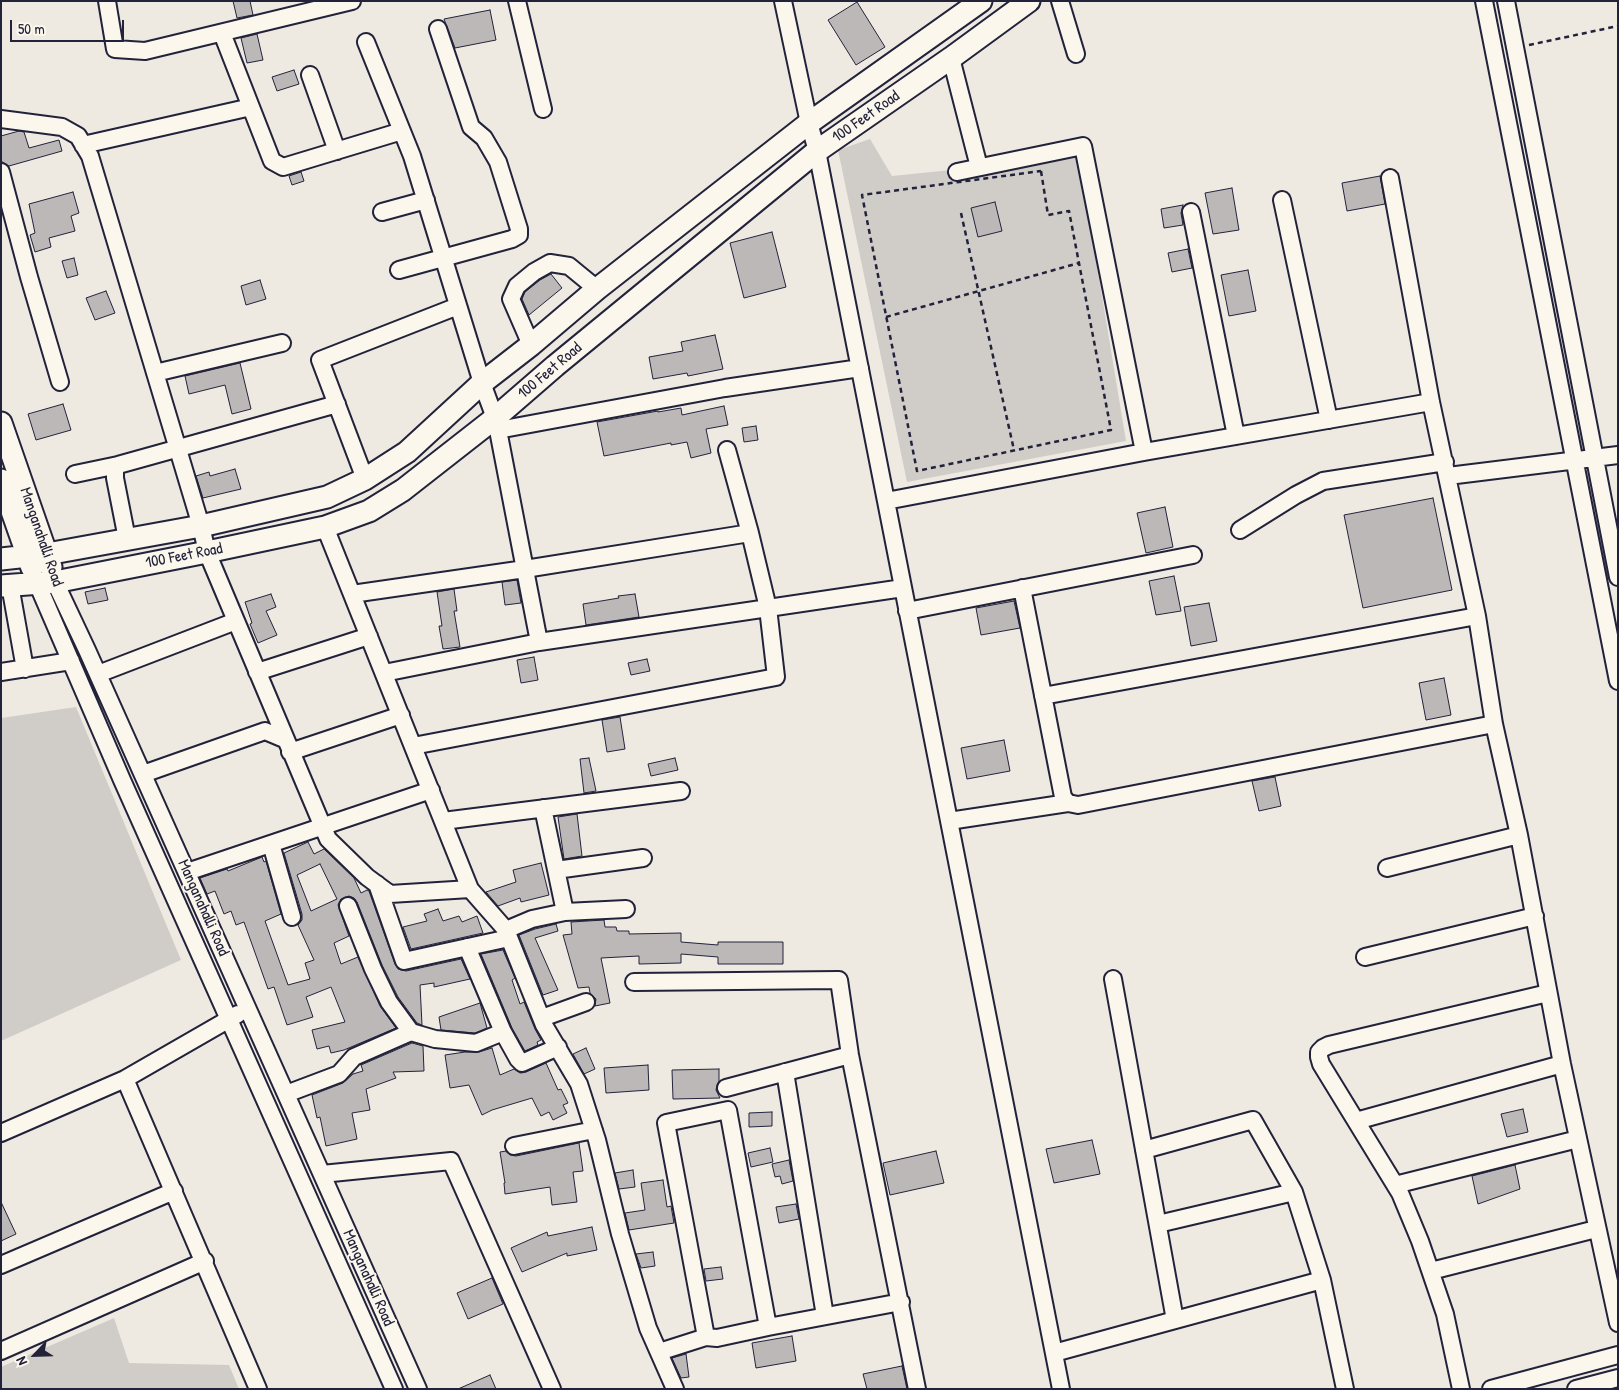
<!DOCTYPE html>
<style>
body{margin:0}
#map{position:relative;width:1619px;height:1390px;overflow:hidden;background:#eeeae2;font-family:"Patrick Hand",sans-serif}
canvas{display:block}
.frame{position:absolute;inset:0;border:2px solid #22223b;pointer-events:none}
.north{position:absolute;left:10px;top:1330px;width:50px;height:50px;-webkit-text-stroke:4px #fbf7ec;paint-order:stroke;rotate:246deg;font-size:14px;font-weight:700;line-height:20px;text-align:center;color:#22223b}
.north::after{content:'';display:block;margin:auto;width:18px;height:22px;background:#22223b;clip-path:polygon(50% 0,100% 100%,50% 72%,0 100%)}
.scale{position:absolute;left:10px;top:20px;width:114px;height:22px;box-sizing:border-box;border:2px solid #22223b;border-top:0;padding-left:6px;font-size:15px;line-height:18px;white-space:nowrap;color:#22223b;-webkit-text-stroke:4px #fbf7ec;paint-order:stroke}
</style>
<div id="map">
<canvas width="1619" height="1390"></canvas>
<div class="frame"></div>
<div class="north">N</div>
<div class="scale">50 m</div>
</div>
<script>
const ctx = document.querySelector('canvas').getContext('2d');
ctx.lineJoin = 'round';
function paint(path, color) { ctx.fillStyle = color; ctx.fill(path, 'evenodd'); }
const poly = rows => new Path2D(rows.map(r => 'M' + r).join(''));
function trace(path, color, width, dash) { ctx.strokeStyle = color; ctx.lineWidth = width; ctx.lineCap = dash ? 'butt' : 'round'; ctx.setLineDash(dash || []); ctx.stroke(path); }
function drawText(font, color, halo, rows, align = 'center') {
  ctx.font = font + ' "Patrick Hand",sans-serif'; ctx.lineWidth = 4; ctx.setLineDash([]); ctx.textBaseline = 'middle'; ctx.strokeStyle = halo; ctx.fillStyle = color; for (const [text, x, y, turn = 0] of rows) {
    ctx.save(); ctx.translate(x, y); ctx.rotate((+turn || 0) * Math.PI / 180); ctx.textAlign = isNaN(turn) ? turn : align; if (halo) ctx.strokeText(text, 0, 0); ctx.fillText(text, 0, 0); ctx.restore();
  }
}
paint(poly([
 [870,139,892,176,1079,157,1126,441,907,482,838,150],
 [76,707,181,960,1,1041,1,718],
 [114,1318,129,1363,229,1365,239,1389,1,1389,1,1367]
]), '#d0cdc9');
const building = poly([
 [233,1,250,1,253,15,237,18,233,1],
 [857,2,885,47,856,65,828,20,857,2],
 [490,10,496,40,455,48,444,19,490,10],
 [257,34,263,60,247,63,241,38,257,34],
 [294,70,299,84,277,91,272,77,294,70],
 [19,131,24,132,29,148,59,140,62,151,9,166,2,162,1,159,1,136,19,131],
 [301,172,304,181,292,185,289,176,301,172],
 [1380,176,1385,204,1347,211,1342,183,1380,176],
 [1232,188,1239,230,1213,234,1205,193,1232,188],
 [73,192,79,213,71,216,75,231,49,238,51,247,35,252,30,235,35,233,29,204,73,192],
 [995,202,1002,231,978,237,971,208,995,202],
 [1183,205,1181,213,1183,225,1164,228,1161,209,1183,205],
 [772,232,786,287,744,298,730,243,772,232],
 [1188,249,1192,268,1172,272,1168,253,1188,249],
 [74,258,78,275,67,278,62,261,74,258],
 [1248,270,1256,311,1229,316,1221,275,1248,270],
 [551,274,562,288,529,315,522,299,525,292,540,280,551,274],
 [260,280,266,299,246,305,241,286,260,280],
 [106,291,115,313,95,320,86,298,106,291],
 [715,335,723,369,688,376,687,373,653,379,649,357,683,351,681,342,715,335],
 [240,363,251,409,232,414,225,385,189,394,185,376,240,363],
 [63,404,71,430,36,440,28,414,63,404],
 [724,406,728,425,706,429,711,453,691,458,687,442,671,445,671,443,604,456,597,422,658,411,658,412,681,408,682,415,724,406],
 [756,426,758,440,744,442,742,428,756,426],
 [235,469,241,489,203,498,196,476,209,472,210,476,235,469],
 [1433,498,1452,590,1363,608,1344,515,1433,498],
 [1165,507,1173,547,1146,553,1137,513,1165,507],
 [1174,576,1181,611,1156,615,1149,581,1174,576],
 [517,580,521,603,505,605,502,582,517,580],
 [105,588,108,600,88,604,85,592,105,588],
 [454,589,457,611,454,611,460,647,443,649,439,626,442,626,437,592,454,589],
 [271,594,276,607,266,611,277,635,258,643,250,624,252,623,245,602,271,594],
 [635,594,639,617,586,625,583,604,619,598,618,596,635,594],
 [1014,601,1020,628,981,635,976,608,1014,601],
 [1209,603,1217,641,1191,646,1184,607,1209,603],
 [534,657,538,680,521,683,517,660,534,657],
 [647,659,650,671,631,675,628,663,647,659],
 [1444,678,1451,715,1426,720,1419,683,1444,678],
 [620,717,625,749,607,752,602,720,620,717],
 [1004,740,1010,771,967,779,961,748,1004,740],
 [589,758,596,791,584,793,580,759,589,758],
 [675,758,678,770,651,776,648,764,675,758],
 [1275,777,1281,806,1259,811,1252,781,1275,777],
 [577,814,582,856,564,859,558,817,577,814],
 [308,842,314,854,324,849,354,878,361,893,367,890,369,891,395,964,398,969,406,971,461,959,470,979,434,987,434,983,420,985,422,1025,417,1023,398,997,382,965,357,902,354,898,349,896,341,899,338,905,349,936,334,943,341,964,358,957,380,1006,396,1028,344,1050,331,1053,329,1046,317,1049,312,1030,345,1022,331,987,306,997,313,1017,287,1025,274,987,268,989,244,922,236,925,231,911,224,914,215,891,207,894,200,878,227,869,228,871,262,857,264,862,266,861,281,914,265,921,288,985,310,979,305,963,314,960,298,925,302,920,302,914,284,853,308,842],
 [320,864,337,899,311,911,297,875,320,864],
 [541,863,549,895,521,902,520,898,498,906,486,892,516,882,513,870,541,863],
 [438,909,443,921,459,916,462,922,477,916,483,933,411,949,403,927,427,921,424,914,438,909],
 [604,920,605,927,616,927,617,931,629,931,629,934,681,933,681,942,718,945,718,942,783,942,783,964,718,964,718,957,681,954,681,963,639,964,639,956,601,958,610,1003,595,1006,596,999,590,993,589,987,578,988,563,935,572,934,571,922,604,920],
 [556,924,558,931,535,938,558,990,543,995,519,935,535,929,556,924],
 [503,950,515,978,512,980,520,1004,524,1002,535,1029,541,1040,537,1042,538,1045,525,1051,512,1028,481,954,503,950],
 [480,1003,487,1028,475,1033,441,1030,439,1017,480,1003],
 [412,1043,423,1046,424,1071,393,1072,396,1078,366,1089,370,1110,352,1113,357,1139,326,1146,320,1117,317,1118,312,1095,343,1083,353,1074,363,1071,361,1065,412,1043],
 [492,1048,500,1075,514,1069,520,1073,526,1072,546,1063,558,1090,561,1089,568,1103,563,1105,567,1113,553,1120,549,1112,541,1116,532,1098,492,1110,482,1115,469,1085,450,1088,445,1055,465,1052,479,1052,492,1048],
 [586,1048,595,1069,584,1074,573,1054,586,1048],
 [648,1065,649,1090,606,1093,604,1068,648,1065],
 [719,1069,719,1081,717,1085,716,1090,720,1098,673,1099,672,1070,719,1069],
 [1523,1109,1528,1132,1507,1137,1501,1114,1523,1109],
 [772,1112,772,1126,749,1127,749,1113,772,1112],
 [1092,1140,1100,1174,1054,1183,1046,1149,1092,1140],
 [579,1143,583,1171,573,1172,577,1202,552,1205,550,1187,505,1194,504,1183,505,1183,500,1152,506,1151,510,1155,516,1156,579,1143],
 [770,1148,773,1162,751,1167,748,1153,770,1148],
 [936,1151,944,1183,890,1195,883,1163,936,1151],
 [789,1160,793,1181,782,1184,780,1176,775,1177,772,1164,789,1160],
 [1515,1165,1520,1189,1478,1204,1472,1176,1515,1165],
 [633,1170,635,1187,619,1189,615,1173,633,1170],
 [663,1180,667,1207,671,1206,674,1223,629,1230,625,1213,645,1210,641,1183,663,1180],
 [1,1202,16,1234,1,1241,1,1202],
 [796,1204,799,1219,779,1223,776,1207,796,1204],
 [592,1227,597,1250,567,1256,567,1253,522,1272,511,1248,547,1232,548,1236,592,1227],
 [653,1252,655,1266,641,1268,636,1254,653,1252],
 [721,1267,723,1279,706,1281,704,1269,721,1267],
 [492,1278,503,1304,468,1319,457,1293,492,1278],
 [792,1336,796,1361,756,1368,752,1343,792,1336],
 [686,1354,689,1377,681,1378,672,1358,686,1354],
 [902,1366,907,1389,867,1389,863,1374,902,1366],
 [490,1375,496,1389,458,1389,490,1375]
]);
paint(building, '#bcb8b8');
trace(building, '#22223b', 1);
const minor = poly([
 [107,1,115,49,145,51,352,1],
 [517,1,543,109],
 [783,1,809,123,817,151,1061,1389],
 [1060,1,1076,54],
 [1484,1,1618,681],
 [1506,1,1618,577],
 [222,33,272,161,283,167,402,131],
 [366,42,412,156,482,383,495,418,498,430,725,388,860,368],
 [951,58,979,167],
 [310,75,337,151],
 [1,119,62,127,78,136,90,156,201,526,207,552,328,839,367,877,390,894,470,889,506,930,544,1025,579,1084,597,1140,620,1234,648,1328,675,1389],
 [83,145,251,107],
 [1,172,29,277,60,382],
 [957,172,1083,146,1144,452],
 [1390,178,1431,402,1477,616,1494,724,1519,835,1562,1064,1618,1323],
 [1282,200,1329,420],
 [382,212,426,200],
 [1191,212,1236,436],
 [399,270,512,239,519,235,519,229,498,162,484,138,471,127,438,29],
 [531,345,511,299,517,286,534,272,550,263,569,266,597,289],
 [155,373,282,343],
 [498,430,539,642],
 [118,465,115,470,115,478,127,539],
 [75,474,118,465,337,404],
 [1448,476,1618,455],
 [365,479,320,360,458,306],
 [886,501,1144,452,1431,402],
 [325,527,470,889],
 [1240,530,1296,495,1323,481,1445,462],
 [55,582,87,650,418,1389],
 [37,583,122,780,394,1389],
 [10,585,25,669],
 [1022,588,1063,797,1068,803,1078,805,1494,724],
 [352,594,525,569,750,533],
 [907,611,1193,555],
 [1,672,71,661],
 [257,672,369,636],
 [384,673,539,642,903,588],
 [98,674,236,621],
 [1043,696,1477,616],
 [413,746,776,677,768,608,750,533,727,450],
 [290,752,401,715],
 [143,774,265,731,284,739],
 [543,808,565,912],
 [443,821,681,791],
 [949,821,1068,803],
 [271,844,292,917],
 [1387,868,1519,835],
 [556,870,643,858],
 [187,872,431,790],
 [377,884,404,961,509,938],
 [348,906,373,969,389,1002,411,1032,435,1039,476,1043,503,1032,518,1059,522,1063,558,1047],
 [506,930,532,919,565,912,626,909],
 [467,947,503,1032],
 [1365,957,1535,916],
 [1113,979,1175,1320],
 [634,982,839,980,850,1055,917,1389],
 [542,1018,586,1002],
 [785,1072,825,1316],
 [125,1079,258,1389],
 [726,1088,850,1055],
 [286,1094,339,1074,354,1057,411,1032],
 [1356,1121,1562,1064],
 [1,1133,125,1079,238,1014],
 [514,1146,594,1130],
 [1144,1150,1253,1120,1294,1192,1322,1280,1345,1389],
 [322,1174,451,1161,552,1389],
 [1395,1185,1578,1139],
 [1158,1224,1294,1192],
 [1,1265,174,1191],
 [1431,1271,1596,1229],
 [706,1337,666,1123,728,1110,768,1327],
 [1,1351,205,1261],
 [659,1352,706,1337,717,1338,768,1327,901,1302],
 [1054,1353,1322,1280],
 [1461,1389,1445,1314,1420,1241,1400,1193,1321,1064,1319,1057,1319,1052,1323,1048,1329,1045,1548,993],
 [1491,1389,1618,1355],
 [1576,1389,1618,1378]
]);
const major = poly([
 [1,423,51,567],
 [1,480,32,568],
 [1,559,47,554,201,526,327,497,365,479,407,452,482,383,531,345,597,289,809,123,981,1],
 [1,586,55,582,207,552,325,527,369,511,403,490,495,418,555,366,817,151,951,58,1029,1]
]);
trace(minor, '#22223b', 20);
trace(major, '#22223b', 25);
trace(poly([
 [1529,45,1618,26],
 [1041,171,1048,215,1069,211,1111,430,917,471,862,195,1041,171],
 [961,213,1014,450],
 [886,317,1079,263]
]), '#22223b', 2.5, [5, 4]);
trace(minor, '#fbf7ec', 16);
trace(major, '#fbf7ec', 21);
drawText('16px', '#22223b', '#fbf7ec', [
 ["100 Feet Road",866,117,-35],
 ["100 Feet Road",550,371,-40],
 ["Manganahalli Road",41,537,71],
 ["100 Feet Road",184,556,-11],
 ["Manganahalli Road",203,908,66],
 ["Manganahalli Road",368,1278,66]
]);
</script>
